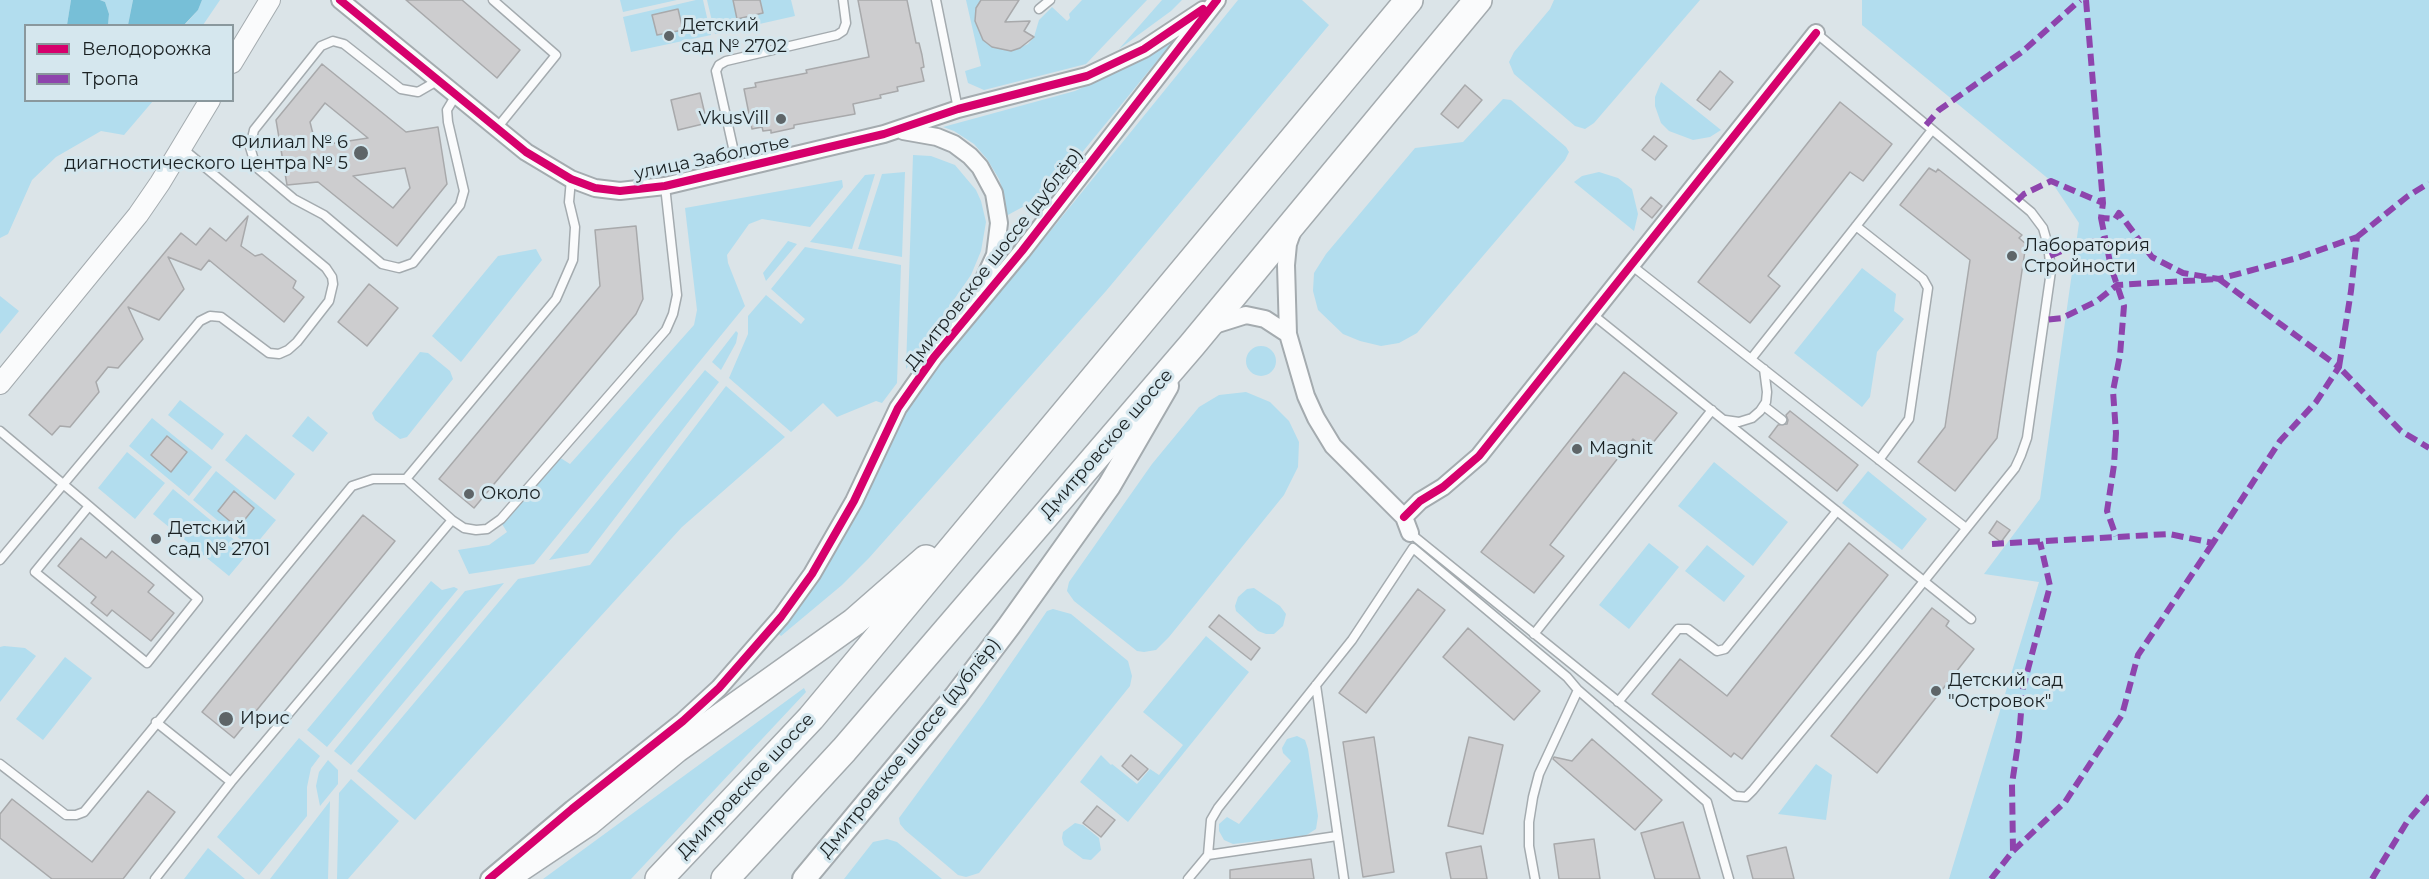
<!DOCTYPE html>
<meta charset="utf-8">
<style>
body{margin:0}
#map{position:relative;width:2429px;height:879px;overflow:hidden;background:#dbe4e8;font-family:Montserrat,sans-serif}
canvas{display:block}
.legend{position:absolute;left:24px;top:24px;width:210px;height:78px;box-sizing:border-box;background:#d5e7ee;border:2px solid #8a989d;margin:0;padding:8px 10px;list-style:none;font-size:18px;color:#1a2123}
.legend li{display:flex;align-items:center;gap:12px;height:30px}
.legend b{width:30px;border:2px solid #8a989d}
</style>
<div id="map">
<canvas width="2429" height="879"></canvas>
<ul class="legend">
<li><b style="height:8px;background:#d6006c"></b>Велодорожка</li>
<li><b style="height:8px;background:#8e44ad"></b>Тропа</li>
</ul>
</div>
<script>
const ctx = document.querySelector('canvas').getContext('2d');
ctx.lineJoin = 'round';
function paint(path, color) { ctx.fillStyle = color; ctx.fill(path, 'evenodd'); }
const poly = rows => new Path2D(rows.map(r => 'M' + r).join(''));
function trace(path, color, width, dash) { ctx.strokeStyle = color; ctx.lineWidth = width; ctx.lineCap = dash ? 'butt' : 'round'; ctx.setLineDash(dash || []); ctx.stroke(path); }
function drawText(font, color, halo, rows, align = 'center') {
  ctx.font = font + ' Montserrat,sans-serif'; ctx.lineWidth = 6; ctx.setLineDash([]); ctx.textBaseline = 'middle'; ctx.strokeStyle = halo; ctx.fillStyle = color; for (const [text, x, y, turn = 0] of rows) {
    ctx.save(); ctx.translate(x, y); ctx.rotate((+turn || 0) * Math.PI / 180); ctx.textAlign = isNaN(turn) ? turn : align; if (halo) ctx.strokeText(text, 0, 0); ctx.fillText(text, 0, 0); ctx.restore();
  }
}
paint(poly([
 [0,0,71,0,67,25,26,26,26,100,153,101,124,135,101,131,56,157,32,180,8,234,0,238],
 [100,0,133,0,128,25,108,25,109,14,105,2],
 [202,0,220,0,203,25,184,26,198,10],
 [620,0,677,0,623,12],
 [696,0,703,0,711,35,631,52,623,17],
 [707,0,791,0,795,16,715,34],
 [966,0,981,0,977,8,975,21,983,40,992,47,1011,51,1028,44,1034,37,1039,20,1052,7,1067,21,1070,18,1069,14,1082,0,1147,0,1086,64,984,90,968,83,965,71,981,66],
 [1162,0,1182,0,1171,11,1119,49],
 [1238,0,1302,0,1329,25,1106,291,869,558,842,585,781,636,778,633,904,414,935,369,1026,261],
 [1554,0,1700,0,1594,123,1585,129,1575,126,1514,74,1509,62,1514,52,1550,9],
 [1862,0,2429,0,2429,879,1949,879,2039,582,1984,574,2040,499,2079,223,2051,181,1862,25],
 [1175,39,1053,188,1041,197,1006,216,1005,198,999,179,987,159,974,144,954,131,943,127,1075,91,1129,66],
 [1661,82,1721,130,1710,137,1693,140,1669,131,1661,123,1655,106,1655,97],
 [1503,99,1511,100,1566,147,1569,152,1565,160,1417,333,1399,343,1381,346,1360,341,1343,334,1318,310,1313,291,1314,273,1326,254,1415,148,1463,142],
 [913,155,931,156,955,165,976,190,981,201,986,222,981,251,971,275,906,369],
 [905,172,902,257,858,249,882,174],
 [1599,172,1618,178,1632,189,1638,214,1634,231,1574,182,1582,176],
 [875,174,852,249,810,242,865,175],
 [842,180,843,187,810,227,762,219,749,224,727,255,728,263,745,306,534,564,469,574,458,550,489,545,507,532,502,524,559,457,570,464,694,325,697,310,685,208],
 [788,241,797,244,766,281,763,273],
 [805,247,901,265,897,383,882,403,876,401,837,417,823,403,791,432,729,378,748,334,748,316,766,295,801,324,805,319,771,289],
 [536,249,542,260,461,362,432,336,498,256],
 [1862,268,1896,294,1894,311,1904,319,1877,352,1870,397,1862,407,1794,353],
 [0,296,19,311,0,334],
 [736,331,738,333,736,343,721,370,712,362],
 '1246 361a15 15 0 1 1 30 0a15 15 0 1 1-30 0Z',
 [420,352,428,353,450,371,453,379,407,437,400,439,375,420,372,413],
 [705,370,719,382,588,553,549,560],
 [726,386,785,437,682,527,415,820,357,771,518,579,590,565],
 [1246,392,1270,402,1289,421,1299,442,1298,467,1284,495,1169,637,1156,650,1144,652,1137,651,1074,601,1067,591,1069,582,1152,464,1199,407,1219,395],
 [180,400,224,434,212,450,168,415],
 [308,416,328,433,313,452,292,436],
 [152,418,212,467,189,496,129,446],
 [246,434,295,474,275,500,225,460],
 [127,452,165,483,135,519,98,488],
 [1714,462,1788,522,1753,566,1678,506],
 [216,471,276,520,252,549,193,500],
 [1868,471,1927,519,1902,550,1842,503],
 [173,489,249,552,229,576,153,514],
 [1649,543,1679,567,1629,629,1599,605],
 [1707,545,1745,576,1724,602,1685,571],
 [431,581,442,590,454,587,458,589,327,747,307,730],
 [504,583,351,765,334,751,465,591],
 [1254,588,1280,606,1286,614,1283,626,1274,634,1266,634,1258,631,1236,611,1235,606,1238,597,1247,589],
 [1053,609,1071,614,1128,661,1132,676,1130,686,979,873,966,877,958,875,905,830,900,824,899,818,983,704,1047,611],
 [1206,636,1249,672,1128,822,1080,782,1101,755,1111,765,1112,764,1137,784,1150,769,1159,775,1183,745,1143,712],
 [4,646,25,648,36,656,0,702,0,647],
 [65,657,92,678,43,740,16,719],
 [804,688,806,692,631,879,543,879],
 [1297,736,1305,740,1308,749,1318,816,1316,829,1305,836,1233,844,1224,840,1219,831,1219,824,1227,817,1239,824,1291,761,1283,753,1282,748,1287,739],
 [299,738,320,756,311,768,307,787,307,816,259,875,217,837],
 [328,760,338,770,338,784,320,806,316,786,319,772],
 [1816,764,1832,775,1826,820,1778,814],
 [351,779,399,821,348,879,337,879,339,793],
 [330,801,328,879,270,879],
 [1075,823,1083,825,1099,838,1101,850,1091,860,1083,859,1064,845,1062,838,1063,832],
 [887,839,897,842,942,879,844,879,873,842],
 [208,848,245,879,184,879]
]), '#b2ddee');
paint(poly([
 [71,0,100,0,105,2,109,14,108,25,67,25],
 [133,0,202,0,198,10,184,25,128,25]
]), '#77bfd7');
const building = poly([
 [406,0,462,0,520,50,497,78,406,0],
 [733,0,760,0,763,13,737,19,733,0],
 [858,0,907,0,916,43,919,43,922,55,924,67,921,68,924,81,897,87,898,91,880,95,881,98,853,104,855,114,794,125,794,128,771,133,771,130,763,131,762,127,752,129,744,89,756,87,755,83,807,73,806,70,869,57,858,0],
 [981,0,1019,0,1005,22,1030,21,1024,31,1034,37,1020,48,1011,51,992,47,983,40,975,21,976,8,981,0],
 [678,9,683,30,657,35,652,15,678,9],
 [322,64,406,132,438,127,447,184,397,246,318,182,287,185,276,120,322,64],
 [325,103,368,138,316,146,310,122,325,103],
 [405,168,410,188,393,208,353,176,405,168],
 [1720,71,1733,82,1710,110,1697,100,1720,71],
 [1465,85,1482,100,1458,128,1441,114,1465,85],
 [700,93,707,123,678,130,671,100,700,93],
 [1840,102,1892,144,1863,181,1850,172,1768,276,1780,286,1750,323,1698,282,1840,102],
 [1654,136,1667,146,1655,160,1642,150,1654,136],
 [1929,168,1936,172,1938,169,2022,235,2019,238,2026,244,1997,438,1955,491,1918,462,1945,427,1970,260,1900,205,1929,168],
 [1651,197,1662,206,1652,218,1641,209,1651,197],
 [248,216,241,246,255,256,262,254,296,281,293,288,304,297,284,322,209,260,201,270,168,257,184,289,159,320,128,307,143,339,118,368,108,367,96,382,99,392,70,427,60,426,52,435,29,415,181,233,196,245,210,228,226,241,248,216],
 [636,226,643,299,636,314,474,508,439,479,600,286,595,230,636,226],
 [369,284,398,308,367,346,338,322,369,284],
 [1624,372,1677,413,1647,450,1633,439,1596,486,1550,545,1564,556,1534,593,1481,552,1624,372],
 [1790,411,1858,465,1837,491,1769,437,1778,425,1787,424,1788,420,1786,415,1790,411],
 [167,436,187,452,171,472,151,455,167,436],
 [234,491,254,508,238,528,218,511,234,491],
 [363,515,395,541,234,738,202,712,363,515],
 [1997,521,2010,530,2001,542,1989,533,1997,521],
 [81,538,106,558,112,551,154,585,148,592,174,613,151,641,112,610,107,616,91,603,96,597,58,566,81,538],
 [1849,543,1888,575,1742,759,1734,753,1731,757,1652,694,1680,659,1727,696,1849,543],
 [1418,589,1445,610,1366,713,1339,693,1418,589],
 [1932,608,1949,621,1946,626,1974,649,1877,773,1831,736,1932,608],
 [1219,615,1260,648,1251,660,1209,627,1219,615],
 [1468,628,1540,691,1514,720,1443,657,1468,628],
 [1374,737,1394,872,1363,877,1343,742,1374,737],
 [1469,737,1503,745,1483,834,1448,826,1469,737],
 [1592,739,1662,800,1635,830,1553,759,1554,757,1572,761,1592,739],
 [1131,755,1148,769,1138,780,1122,766,1131,755],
 [148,791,175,812,123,879,52,879,0,838,0,814,12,799,92,862,148,791],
 [1097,806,1115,820,1101,837,1083,823,1097,806],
 [1683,822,1700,879,1655,879,1641,833,1683,822],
 [1594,839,1600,879,1559,879,1554,844,1594,839],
 [1481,846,1487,879,1451,879,1446,853,1481,846],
 [1786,847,1794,879,1753,879,1747,856,1786,847],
 [1311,859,1314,879,1230,879,1230,870,1311,859]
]);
paint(building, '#cdcdcf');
trace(building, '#a8a9ab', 1.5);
const service = poly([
 [493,0,556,55,497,128],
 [936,0,958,109],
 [1039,9,1050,0],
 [437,81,418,92,401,89,344,44,333,41,321,46,254,130,250,147,256,167,294,199,324,215,382,264,399,268,413,263,460,205,464,191,448,122,447,110,456,95],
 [738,170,716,71,719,65,726,61,837,35,843,31,846,23,843,0],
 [1856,226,1923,279,1928,288,1909,419,1879,460],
 [1631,265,1966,528],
 [1592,314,1971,619],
 [1751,359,1932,130],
 [1764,406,1782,420],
 [1725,420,1739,422,1752,418,1760,411,1766,402,1767,392,1764,369],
 [0,431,82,500,198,599,147,663,35,572,89,506],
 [406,479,556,299,573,260,575,227,569,202,571,179],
 [1410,533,1735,796,1746,797,1753,790,1867,652,2015,468,2021,455,2027,438,2051,271,2048,245,2043,228,2031,212,1816,33],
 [0,560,200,321,210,316,221,317,269,353,279,354,288,350,297,342,329,301,333,284,332,277,326,268,182,148],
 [1534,634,1712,410],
 [1316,685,1344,879],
 [1578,690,1707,802,1729,879],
 [1618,702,1678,629,1688,629,1717,651,1725,649,1837,511],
 [156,722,231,782],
 [0,764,66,815,76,815,84,812,352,486,373,479,406,479,452,520],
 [1208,855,1337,836],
 [155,879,231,782,452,520,464,528,476,530,487,529,501,519,666,330,673,314,677,295,665,186],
 [1188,879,1208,855,1211,820,1218,808,1352,640,1413,548,1567,677,1578,690,1539,774,1533,797,1529,822,1529,846,1535,879]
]);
const minor = poly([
 [340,0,526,152,571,179,595,188,620,191,665,186,884,134,958,109,1087,76,1144,49,1203,10],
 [903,131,937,137,954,144,970,156,980,167,994,193,999,223,995,255,977,294],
 [1293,230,1288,244,1286,265,1288,334,1306,396,1316,418,1333,446,1404,517,1410,533],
 [1211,326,1246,315,1265,319,1288,334],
 [1404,517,1420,501,1443,487,1479,456,1816,33],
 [489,879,572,809,683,721,719,688,781,617,812,574,854,501,898,408,912,388,934,357,1022,251,1217,0]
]);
const tertiary = poly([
 [232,63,270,0],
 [0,384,138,215,160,183,210,100]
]);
const secondary = poly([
 [804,879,956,696,1009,626,1109,486,1167,386]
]);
const trunk = poly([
 [503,879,588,822,676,749,854,622,926,559],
 [659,879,811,718,1409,0],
 [725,879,844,750,1192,345,1478,0]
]);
trace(service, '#a4abaf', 11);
trace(minor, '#a4abaf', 20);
trace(tertiary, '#a4abaf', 22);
trace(secondary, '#a4abaf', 26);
trace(trunk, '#a4abaf', 30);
trace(service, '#fafbfc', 8);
trace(minor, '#fafbfc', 16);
trace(tertiary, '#fafbfc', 20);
trace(secondary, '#fafbfc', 22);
trace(trunk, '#fafbfc', 27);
trace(poly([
 [2086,0,2103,203],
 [1926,125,1939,110,2022,52,2080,0],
 [2017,201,2024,194,2051,181,2103,203,2101,218,2115,219,2119,213,2152,257,2183,273,2219,279,2297,258,2357,237,2351,291,2339,367,2401,431,2429,448],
 [2101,218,2111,267,2124,306,2120,355,2113,391,2116,433,2114,465,2107,511,2116,536],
 [2357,237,2408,196,2429,183],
 [2050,256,2071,247,2105,239],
 [1992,544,2169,534,2213,543,2280,441,2316,402,2339,367,2219,279,2117,285,2097,301,2062,318,2044,320],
 [2013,851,2065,802,2122,715,2138,655,2213,543],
 [1991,879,2013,851,2012,784,2019,737,2023,688,2050,586,2040,542],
 [2372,879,2407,822,2429,796]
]), '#8e44ad', 6, [12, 6]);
trace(poly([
 [340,0,526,152,571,179,595,188,620,191,665,186,884,134,958,109,1087,76,1144,49,1203,9],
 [1404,517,1420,501,1443,487,1479,456,1816,33],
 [489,879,572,809,683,721,719,688,781,617,812,574,854,501,898,408,912,388,934,357,1022,251,1217,0]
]), '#d6006c', 8);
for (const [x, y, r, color] of [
 [669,36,6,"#5e6568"],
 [781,119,6,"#5e6568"],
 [361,153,8,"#5e6568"],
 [2012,256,6,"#5e6568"],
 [1577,449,6,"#5e6568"],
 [469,494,6,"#5e6568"],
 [156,539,6,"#5e6568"],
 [1936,691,6,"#5e6568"],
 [226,719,8,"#5e6568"]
]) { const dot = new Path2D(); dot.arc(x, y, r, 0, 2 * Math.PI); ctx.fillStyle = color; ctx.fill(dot); trace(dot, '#d5e7ee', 2); }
drawText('18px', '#1a2123', '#d5e7ee', [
 ["Детский",681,26],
 ["сад № 2702",681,47],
 ["VkusVill",769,119,"right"],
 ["Филиал № 6",348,143,"right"],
 ["диагностического центра № 5",348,164,"right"],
 ["Лаборатория",2024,246],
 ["Стройности",2024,267],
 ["Magnit",1589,449],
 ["Около",481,494],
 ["Детский",168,529],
 ["сад № 2701",168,550],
 ["Детский сад",1948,681],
 ["\"Островок\"",1948,702],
 ["Ирис",240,719]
], 'left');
drawText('18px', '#1a2123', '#d5e7ee', [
 ["улица Заболотье",712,158,-12],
 ["Дмитровское шоссе (дублёр)",994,259,-52],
 ["Дмитровское шоссе",1107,444,-49],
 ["Дмитровское шоссе (дублёр)",910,748,-51],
 ["Дмитровское шоссе",746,786,-47]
]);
</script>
